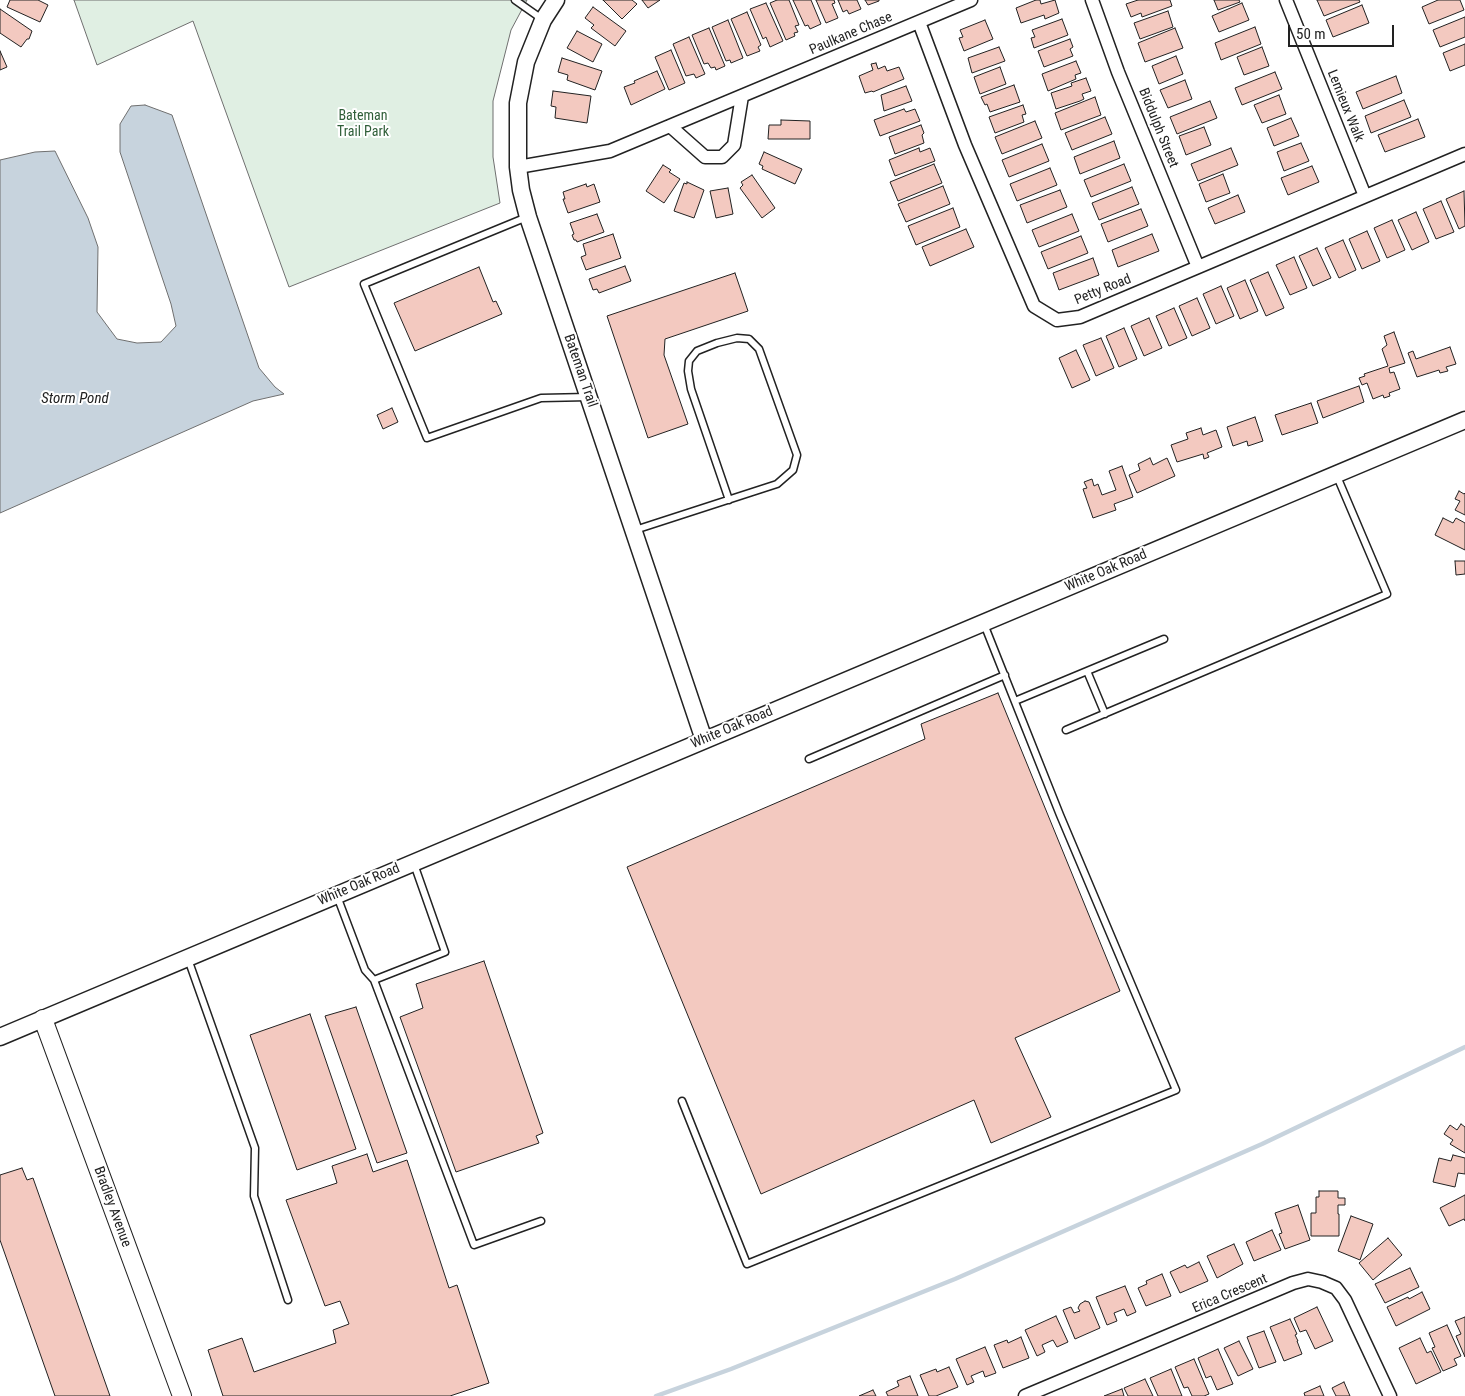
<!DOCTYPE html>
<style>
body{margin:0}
#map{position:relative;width:1465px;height:1396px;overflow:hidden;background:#fff;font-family:"Roboto Condensed",sans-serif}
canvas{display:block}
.scale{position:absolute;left:1288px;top:25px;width:106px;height:22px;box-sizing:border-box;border:2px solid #222;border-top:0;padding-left:6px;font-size:15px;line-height:18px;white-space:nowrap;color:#222;-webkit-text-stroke:4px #fff;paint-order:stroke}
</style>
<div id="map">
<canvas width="1465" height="1396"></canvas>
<div class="scale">50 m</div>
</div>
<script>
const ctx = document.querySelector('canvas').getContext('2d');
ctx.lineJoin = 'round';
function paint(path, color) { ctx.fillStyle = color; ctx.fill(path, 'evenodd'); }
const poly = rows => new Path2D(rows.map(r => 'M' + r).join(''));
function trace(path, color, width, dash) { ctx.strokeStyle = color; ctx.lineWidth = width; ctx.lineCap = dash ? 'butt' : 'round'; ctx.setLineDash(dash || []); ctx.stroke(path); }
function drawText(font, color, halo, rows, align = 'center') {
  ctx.font = font + ' "Roboto Condensed",sans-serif'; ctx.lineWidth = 4; ctx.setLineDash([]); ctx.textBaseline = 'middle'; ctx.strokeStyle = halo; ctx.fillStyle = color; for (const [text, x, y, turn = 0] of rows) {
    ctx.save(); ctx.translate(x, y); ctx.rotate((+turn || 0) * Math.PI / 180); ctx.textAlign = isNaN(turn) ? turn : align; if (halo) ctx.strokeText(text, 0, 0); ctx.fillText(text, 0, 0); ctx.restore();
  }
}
const green = poly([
 [74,0,527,0,511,30,493,101,493,157,500,203,289,287,193,21,97,65,74,0]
]);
paint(green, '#e0efe3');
trace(green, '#6f6f6f', 1);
const water = poly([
 [145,105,172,115,259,368,275,387,284,394,253,401,0,513,0,160,35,152,55,151,88,218,98,247,97,312,117,339,137,343,161,342,176,326,171,304,120,152,120,124,131,106,145,105]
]);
paint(water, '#c7d3dd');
trace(water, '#6f6f6f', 1);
trace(poly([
 [656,1396,731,1369,955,1279,1262,1144,1465,1047]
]), '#c7d3dd', 4.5);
const building = poly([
 [10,0,38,0,48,5,40,22,7,7,10,0],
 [603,0,632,0,637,4,622,19,603,0],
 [642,0,660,0,648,8,642,0],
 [777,0,789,0,799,25,795,26,798,32,794,33,795,36,786,40,770,3,777,0],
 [793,0,811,0,821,24,810,29,808,25,805,26,793,0],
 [816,0,834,0,835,3,832,4,838,18,826,23,816,0],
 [838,0,857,0,861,9,849,14,847,10,843,12,838,0],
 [865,0,879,0,879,1,868,5,865,0],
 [1036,0,1040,0,1041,4,1055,0,1059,13,1045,19,1044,15,1021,23,1016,8,1036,0],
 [1138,0,1170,0,1172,6,1142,17,1141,13,1131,17,1126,4,1138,0],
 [1214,0,1239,0,1240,2,1218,10,1214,0],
 [1317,0,1359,0,1360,2,1324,16,1317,0],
 [1438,0,1460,0,1464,10,1429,24,1422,7,1438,0],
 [766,3,783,41,770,47,766,37,763,39,750,9,766,3],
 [1242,3,1249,20,1219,32,1212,16,1242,3],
 [1362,5,1369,23,1333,37,1326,20,1362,5],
 [593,7,626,31,615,46,591,28,594,25,585,18,593,7],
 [0,9,32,31,29,39,27,39,21,47,0,33,0,9],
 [1168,11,1173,27,1140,39,1134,23,1168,11],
 [747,12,761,45,758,47,760,51,747,56,731,19,747,12],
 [1465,17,1465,37,1440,47,1433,30,1465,17],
 [1062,19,1068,35,1034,48,1031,38,1035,37,1032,30,1062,19],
 [728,20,743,58,731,63,730,60,726,61,712,27,728,20],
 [985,20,993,39,964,51,959,38,963,37,960,30,985,20],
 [1255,27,1261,44,1221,60,1215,43,1255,27],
 [709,28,725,66,716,70,715,67,711,68,708,63,704,64,692,35,709,28],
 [1175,28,1183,48,1145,62,1138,43,1175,28],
 [577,31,602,44,593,62,567,48,577,31],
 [689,37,705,74,696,78,694,74,686,76,673,44,689,37],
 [1070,39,1073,47,1070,49,1073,56,1044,67,1038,51,1070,39],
 [1465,44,1465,65,1450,71,1443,53,1465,44],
 [999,47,1005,61,972,73,968,58,999,47],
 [1262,47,1269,66,1244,75,1237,57,1262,47],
 [671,50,685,83,669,90,655,57,671,50],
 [0,51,7,67,0,70,0,51],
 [1176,56,1183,74,1159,84,1152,66,1176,56],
 [562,58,602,71,595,90,567,80,568,75,558,72,562,58],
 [1076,61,1081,73,1075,75,1076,79,1048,91,1042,74,1076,61],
 [876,63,878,69,885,66,887,71,899,67,904,79,873,92,872,91,865,93,859,76,873,70,871,64,876,63],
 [1000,67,1006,84,980,94,974,77,1000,67],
 [657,71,665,89,631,105,624,87,635,83,634,81,657,71],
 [1275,72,1282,89,1242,105,1235,88,1275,72],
 [1396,76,1402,93,1363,109,1356,92,1396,76],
 [1086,78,1091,91,1082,94,1084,99,1080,101,1056,109,1051,93,1072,86,1071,83,1086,78],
 [1185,80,1192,99,1168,108,1160,90,1185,80],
 [1014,85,1020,102,990,112,987,104,985,105,981,97,1014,85],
 [906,86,912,101,884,111,881,95,906,86],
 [553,91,591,96,587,123,555,118,556,107,551,106,553,91],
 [1279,95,1286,114,1262,123,1254,105,1279,95],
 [1095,97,1101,115,1061,130,1055,113,1095,97],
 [1404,100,1411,117,1371,133,1365,116,1404,100],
 [1210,101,1217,118,1177,134,1170,117,1210,101],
 [1023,105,1026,114,1022,115,1024,122,995,133,989,117,1023,105],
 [904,109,906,112,915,109,920,121,880,136,874,120,904,109],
 [1105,117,1112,134,1072,150,1065,133,1105,117],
 [1291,118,1299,136,1274,146,1267,128,1291,118],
 [1418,119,1425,137,1385,152,1378,135,1418,119],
 [781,120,810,121,810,139,768,139,769,125,781,125,781,120],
 [1035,121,1042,138,1002,154,995,137,1035,121],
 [921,125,924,133,922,135,924,143,895,154,889,137,921,125],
 [1204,127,1211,145,1186,155,1179,136,1204,127],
 [1114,141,1120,158,1080,174,1074,157,1114,141],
 [1301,143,1309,161,1284,171,1277,152,1301,143],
 [1042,144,1049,161,1009,177,1002,160,1042,144],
 [919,148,920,152,930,148,935,161,895,176,889,160,919,148],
 [1231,148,1238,165,1198,181,1191,164,1231,148],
 [764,152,802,169,795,184,762,169,763,166,759,164,764,152],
 [934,164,942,183,898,201,890,182,934,164],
 [1124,164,1131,181,1091,197,1084,180,1124,164],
 [663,165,671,170,669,172,680,179,664,203,646,191,663,165],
 [1312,166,1319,182,1288,195,1281,178,1312,166],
 [1050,168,1057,185,1017,201,1010,184,1050,168],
 [1223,174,1230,193,1206,202,1199,184,1223,174],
 [752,175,775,208,762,218,740,188,743,185,741,182,752,175],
 [687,182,704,190,694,218,674,211,684,183,687,184,687,182],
 [586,184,587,187,594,184,600,202,568,213,563,199,565,199,563,192,586,184],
 [943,186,950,204,906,222,898,204,943,186],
 [1132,187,1139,204,1099,220,1092,203,1132,187],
 [728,188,733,214,716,218,710,191,728,188],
 [1060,190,1067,207,1027,223,1020,205,1060,190],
 [1464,191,1465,226,1459,229,1446,199,1464,191],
 [1238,195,1245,212,1215,224,1208,208,1238,195],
 [1441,201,1454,232,1436,239,1423,209,1441,201],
 [953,208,960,227,916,245,908,226,953,208],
 [1141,209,1148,226,1108,242,1101,224,1141,209],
 [1416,212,1429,242,1412,250,1398,220,1416,212],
 [597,214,604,232,577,242,576,240,574,240,572,235,574,234,570,223,597,214],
 [1072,214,1079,231,1039,247,1032,230,1072,214],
 [1392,220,1405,250,1387,258,1374,228,1392,220],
 [966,229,974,247,930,266,922,247,966,229],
 [1367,231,1380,261,1362,269,1349,239,1367,231],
 [613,234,621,258,586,270,581,257,586,255,583,244,613,234],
 [1152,234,1159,251,1118,267,1112,250,1152,234],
 [1081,236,1088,253,1048,269,1041,252,1081,236],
 [1343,240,1356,270,1339,278,1325,248,1343,240],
 [1317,248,1331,278,1313,286,1299,256,1317,248],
 [1294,257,1307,288,1290,295,1276,265,1294,257],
 [1093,258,1099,275,1059,290,1053,273,1093,258],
 [625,266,631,281,599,293,597,289,593,290,589,279,625,266],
 [479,267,493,302,496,301,502,314,415,351,394,303,479,267],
 [1268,272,1284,308,1266,316,1250,280,1268,272],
 [735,273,748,311,665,339,664,355,688,424,648,438,607,316,735,273],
 [1245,280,1258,311,1240,319,1227,288,1245,280],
 [1221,286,1234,316,1216,324,1203,294,1221,286],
 [1197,298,1210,328,1192,336,1179,306,1197,298],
 [1174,308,1187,338,1169,346,1156,316,1174,308],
 [1149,318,1162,348,1144,356,1131,326,1149,318],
 [1124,328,1137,359,1119,367,1106,336,1124,328],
 [1394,332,1405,363,1389,368,1390,373,1394,372,1400,389,1389,393,1390,396,1384,398,1383,395,1373,399,1367,383,1362,385,1359,378,1365,376,1364,374,1388,366,1382,349,1387,345,1384,336,1394,332],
 [1101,338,1114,368,1096,376,1083,345,1101,338],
 [1450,347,1456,364,1446,367,1448,371,1440,373,1439,370,1417,377,1408,353,1413,351,1416,359,1450,347],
 [1076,350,1090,380,1072,388,1059,358,1076,350],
 [1359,386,1364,402,1323,418,1317,401,1359,386],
 [1311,403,1318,423,1282,435,1275,415,1311,403],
 [392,408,398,422,383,429,377,415,392,408],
 [1255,417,1263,441,1248,446,1247,441,1233,446,1227,427,1255,417],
 [1201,428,1203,435,1216,430,1222,447,1207,453,1209,457,1204,459,1203,454,1177,462,1171,445,1188,439,1186,433,1201,428],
 [1150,458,1153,465,1167,458,1175,476,1137,493,1129,475,1140,470,1138,464,1150,458],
 [1122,466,1133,497,1114,504,1116,510,1093,518,1083,489,1087,488,1084,482,1092,479,1094,486,1098,484,1102,495,1116,490,1109,471,1122,466],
 [1459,491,1464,494,1465,493,1465,515,1455,510,1460,501,1455,499,1459,491],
 [1443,518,1453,523,1456,518,1465,523,1465,550,1435,535,1443,518],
 [1455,561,1465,561,1465,574,1456,575,1455,561],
 [998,693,1120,991,1015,1038,1051,1117,991,1143,974,1100,761,1194,627,867,925,739,921,724,998,693],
 [484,961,543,1133,536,1136,539,1143,456,1172,400,1017,423,1008,416,984,484,961],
 [356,1007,407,1153,377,1163,325,1016,356,1007],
 [310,1014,356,1149,297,1170,250,1035,310,1014],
 [1461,1124,1465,1127,1465,1153,1450,1144,1453,1140,1444,1134,1450,1125,1457,1130,1461,1124],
 [367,1154,373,1172,407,1160,449,1288,457,1285,489,1383,450,1396,223,1396,208,1350,242,1338,254,1372,336,1343,333,1330,349,1324,340,1301,325,1306,286,1200,337,1183,332,1166,367,1154],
 [1453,1155,1465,1158,1465,1174,1458,1173,1455,1187,1433,1182,1439,1158,1451,1161,1453,1155],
 [22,1168,27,1180,33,1178,110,1396,55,1396,0,1240,0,1175,22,1168],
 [1319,1191,1338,1191,1338,1198,1345,1198,1345,1205,1338,1205,1338,1214,1339,1214,1339,1236,1311,1236,1311,1213,1316,1213,1316,1197,1319,1197,1319,1191],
 [1465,1195,1465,1221,1464,1219,1449,1226,1440,1208,1465,1195],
 [1298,1205,1310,1240,1285,1249,1279,1234,1282,1233,1275,1213,1298,1205],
 [1351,1216,1373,1224,1360,1260,1338,1251,1351,1216],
 [1272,1230,1281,1250,1254,1261,1246,1242,1272,1230],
 [1388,1238,1402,1255,1373,1280,1359,1263,1388,1238],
 [1234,1244,1243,1264,1217,1278,1207,1256,1234,1244],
 [1199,1262,1208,1281,1180,1293,1170,1272,1185,1265,1187,1268,1199,1262],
 [1410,1268,1419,1287,1385,1303,1375,1284,1410,1268],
 [1162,1274,1171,1296,1146,1306,1138,1288,1147,1284,1146,1281,1162,1274],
 [1125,1286,1136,1312,1127,1316,1124,1309,1114,1313,1117,1321,1107,1325,1096,1297,1125,1286],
 [1422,1292,1430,1309,1396,1326,1387,1307,1408,1297,1409,1299,1422,1292],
 [1085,1301,1089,1302,1100,1328,1075,1339,1063,1310,1071,1307,1074,1313,1080,1311,1078,1308,1080,1304,1085,1301],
 [1317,1307,1333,1341,1315,1349,1306,1330,1300,1332,1294,1318,1317,1307],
 [1056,1316,1068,1342,1057,1347,1053,1340,1042,1345,1045,1352,1037,1356,1025,1330,1056,1316],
 [1465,1317,1465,1357,1456,1336,1461,1334,1455,1321,1465,1317],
 [1290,1319,1297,1334,1295,1335,1298,1341,1297,1341,1302,1354,1284,1361,1270,1327,1290,1319],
 [1447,1325,1461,1356,1454,1359,1457,1365,1443,1371,1432,1348,1435,1347,1429,1333,1447,1325],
 [1264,1331,1276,1362,1259,1368,1247,1337,1264,1331],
 [1021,1337,1029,1358,1003,1368,994,1345,1007,1340,1008,1343,1021,1337],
 [1420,1338,1427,1353,1431,1351,1441,1372,1416,1384,1399,1348,1420,1338],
 [1239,1341,1253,1369,1238,1376,1224,1348,1239,1341],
 [985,1347,996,1373,985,1377,983,1371,971,1376,974,1382,967,1385,956,1359,985,1347],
 [1218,1349,1233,1384,1217,1390,1211,1376,1206,1378,1198,1358,1218,1349],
 [1194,1359,1209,1394,1204,1396,1192,1396,1188,1387,1184,1388,1175,1367,1194,1359],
 [949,1367,958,1387,936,1396,929,1396,920,1375,936,1369,937,1372,949,1367],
 [1171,1369,1182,1396,1158,1396,1150,1378,1171,1369],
 [910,1376,918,1396,888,1396,886,1392,899,1386,897,1381,910,1376],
 [1145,1379,1153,1396,1128,1396,1124,1388,1145,1379],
 [1344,1382,1350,1396,1336,1396,1332,1388,1344,1382],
 [1320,1386,1324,1396,1305,1396,1304,1393,1320,1386],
 [1122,1389,1124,1396,1104,1396,1122,1389],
 [873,1390,876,1396,859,1396,873,1390]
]);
paint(building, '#f3c9c0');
trace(building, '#222', 1);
const service = poly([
 [515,0,542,19],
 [527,217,364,284,427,438,541,398,589,397],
 [635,530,777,484,793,470,797,455,759,349,749,339,737,338,717,343,697,351,689,361,688,371,691,389,729,500],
 [1087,671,1105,714],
 [1015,701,1164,639],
 [1066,730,1387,594,1336,474],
 [809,759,1005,675],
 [337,896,365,970,374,980,445,952,414,864],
 [188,959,255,1148,254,1196,288,1300],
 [374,980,474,1245,541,1221],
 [682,1101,747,1264,1176,1090,1060,815,984,624]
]);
const minor = poly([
 [1092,0,1118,72,1198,267],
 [1286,0,1365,196],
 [919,22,965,145,1034,306,1057,320,1080,317,1465,154],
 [670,126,705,157,722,157,734,145,742,96],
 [518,167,610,151,971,0],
 [1025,1396,1293,1283,1308,1279,1322,1282,1336,1288,1345,1300,1390,1396]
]);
const tertiary = poly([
 [556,0,543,20,526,62,518,103,518,167,521,190,528,217,704,740],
 [0,1037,1465,420]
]);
const secondary = poly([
 [43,1019,182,1396]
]);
trace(service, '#222', 9);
trace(minor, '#222', 15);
trace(tertiary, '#222', 19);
trace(secondary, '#222', 20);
trace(service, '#fff', 6);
trace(minor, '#fff', 12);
trace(tertiary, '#fff', 16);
trace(secondary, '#fff', 18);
drawText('14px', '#222', '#fff', [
 ["Paulkane Chase",851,34,-23],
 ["Lemieux Walk",1345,106,68],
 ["Biddulph Street",1158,128,68],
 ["Petty Road",1103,290,-22],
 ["Bateman Trail",580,371,71],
 ["White Oak Road",1106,571,-23],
 ["White Oak Road",732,728,-23],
 ["White Oak Road",359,885,-23],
 ["Bradley Avenue",112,1207,70],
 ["Erica Crescent",1230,1294,-23]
]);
drawText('14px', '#2f5e38', '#fff', [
 ["Bateman",363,116],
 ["Trail Park",363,132]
]);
drawText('italic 15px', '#222', '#fff', [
 ["Storm Pond",75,399]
]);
</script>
